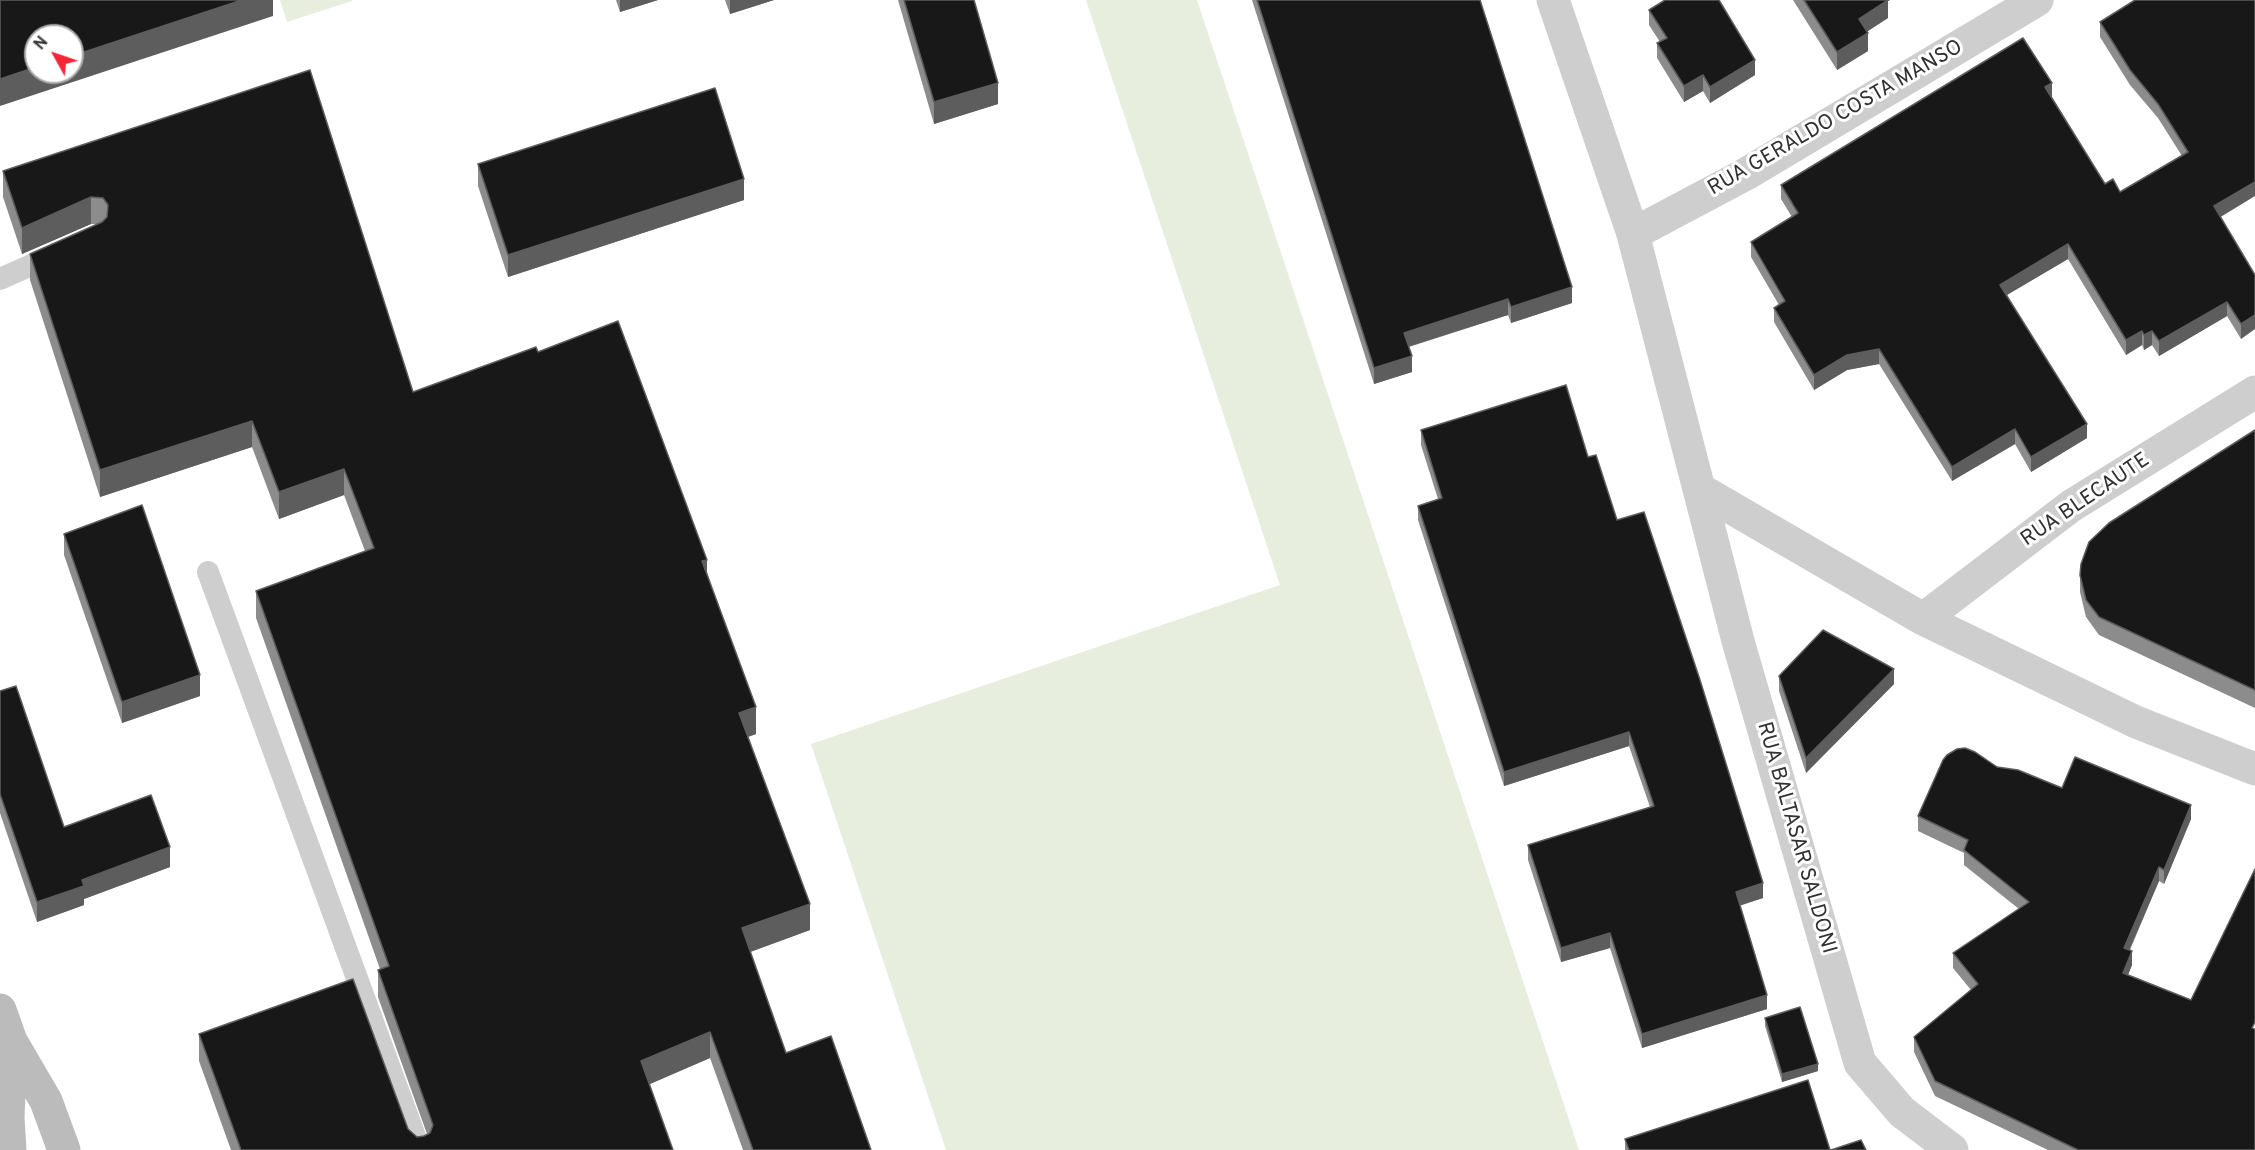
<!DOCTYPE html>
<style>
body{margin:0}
#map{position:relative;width:2255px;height:1150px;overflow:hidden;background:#fff;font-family:Overpass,sans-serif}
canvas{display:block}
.north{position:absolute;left:24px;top:24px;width:60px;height:60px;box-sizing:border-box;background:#fff;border:2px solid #adadad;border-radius:50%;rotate:310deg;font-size:16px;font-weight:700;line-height:24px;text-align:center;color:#313131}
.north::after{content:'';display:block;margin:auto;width:21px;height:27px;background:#f32737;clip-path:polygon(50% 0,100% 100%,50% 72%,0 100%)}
</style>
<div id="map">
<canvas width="2255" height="1150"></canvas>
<div class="north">N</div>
</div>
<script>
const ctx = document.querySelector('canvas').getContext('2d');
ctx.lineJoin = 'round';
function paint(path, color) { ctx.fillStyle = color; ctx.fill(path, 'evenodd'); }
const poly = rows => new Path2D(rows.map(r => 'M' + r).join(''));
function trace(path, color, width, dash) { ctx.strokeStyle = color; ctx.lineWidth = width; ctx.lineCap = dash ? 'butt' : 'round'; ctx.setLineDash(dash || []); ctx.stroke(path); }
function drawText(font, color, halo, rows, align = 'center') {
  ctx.font = font + ' Overpass,sans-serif'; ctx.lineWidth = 6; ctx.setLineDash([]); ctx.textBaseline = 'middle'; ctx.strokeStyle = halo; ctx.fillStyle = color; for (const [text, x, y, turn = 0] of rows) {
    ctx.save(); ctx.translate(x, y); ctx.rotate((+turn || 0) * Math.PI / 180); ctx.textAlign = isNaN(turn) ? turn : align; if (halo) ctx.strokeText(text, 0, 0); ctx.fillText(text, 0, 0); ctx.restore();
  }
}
paint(poly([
 [280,0,352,0,352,1,287,22],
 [1086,0,1197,0,1579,1150,946,1150,811,744,1280,585]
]), '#e7eede');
trace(poly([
 [0,279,56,254],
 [208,572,420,1150]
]), '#cecece', 22);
trace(poly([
 [1553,0,1633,234,1699,489,1923,619,2136,722,2255,769],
 [1633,234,1746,174,2037,0],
 [1699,489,1738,641,1860,1063,1902,1112,1952,1150],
 [1923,619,2071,506,2255,392]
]), '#cecece', 33);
trace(poly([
 [0,1010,11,1041,46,1101,64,1150],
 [10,1150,8,1118,11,1041]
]), '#bbb', 33);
paint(poly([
 [616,0,658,0,620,12],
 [725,0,774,0,730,14],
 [898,0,974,0,998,104,934,124],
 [1252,0,1480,0,1572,303,1511,323,1508,315,1409,347,1412,372,1374,384],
 [1793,0,1890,0,1888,1,1888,18,1867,31,1868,51,1837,70],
 [2135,0,2220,217,2255,275,2241,339,2227,316,2159,356,2152,345,2144,350,2142,345,2126,355,2068,259,2007,295,2087,438,2031,472,2015,444,1952,481,1879,364,1847,370,1814,390,1774,322,1774,308,1779,305,1751,257,1751,242,1792,217,1781,199,1781,185,2052,97,2105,184,2120,192,2182,156,2158,118,2130,85,2100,37,2100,22],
 [1649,10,1755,75,1710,103,1703,91,1684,102,1657,58,1657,43,1660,42,1649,25],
 [310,70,413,392,538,352,707,572,756,734,748,737,810,930,750,952,786,1053,871,1150,743,1150,710,1058,649,1084,673,1150,231,1150,199,1061,199,1034,408,1129,417,1137,424,1136,427,1134,378,997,378,970,380,969,256,618,256,591,365,551,344,495,279,519,252,447,100,497,30,280,30,254,97,224,91,224,22,254,3,197,3,171],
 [478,164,744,200,508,277,478,186],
 [1421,430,1588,457,1617,520,1763,898,1740,905,1767,1009,1642,1048,1610,948,1561,962,1528,860,1528,845,1650,807,1629,746,1504,786,1418,520,1418,506,1438,499,1421,445],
 [2255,430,2255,708,2099,635,2086,617,2080,592,2080,575],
 [64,534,200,696,122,723,64,555],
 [1779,676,1894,684,1806,773,1779,691],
 [0,691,64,827,170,867,84,899,84,905,37,922,0,813],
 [1997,767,2062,788,2191,819,2164,884,2159,881,2130,950,2132,965,2128,975,2255,1150,2048,1150,1935,1096,1914,1052,1914,1037,1971,990,1953,968,1953,953,2019,909,1964,865,1964,853,1918,831,1918,816],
 [1765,1018,1818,1071,1782,1082,1765,1026],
 [1625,1139,1830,1150,1625,1150]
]), '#8c8c8c');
paint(poly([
 [242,0,273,0,273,16,0,106,0,79,36,67,36,72,72,72,72,56],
 [620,0,658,0,620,12],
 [730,0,774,0,730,14],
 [1880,0,1890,0,1888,1,1888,18,1859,37,1859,19],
 [1868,33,1868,51,1837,70,1837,52],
 [1755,60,1755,75,1710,103,1710,87],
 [1703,75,1703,91,1684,102,1684,86],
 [998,83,998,104,934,124,934,102],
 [2052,83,2052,97,2045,102,2045,87],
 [744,179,744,200,508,277,508,255],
 [2255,182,2255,196,2214,221,2214,206],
 [91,197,91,224,22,254,22,228],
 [2068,244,2068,259,2000,299,2000,285],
 [1572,287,1572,303,1511,323,1511,307],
 [1508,299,1508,315,1404,348,1404,333],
 [2227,302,2227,316,2159,356,2159,341],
 [2255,315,2255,329,2241,339,2241,324],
 [2142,331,2142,345,2126,355,2126,340],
 [2152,331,2152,345,2144,350,2144,335],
 [1879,349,1879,364,1847,370,1814,390,1814,375,1847,355],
 [1412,356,1412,372,1374,384,1374,368],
 [252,421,252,447,100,497,100,470],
 [2087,424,2087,438,2031,472,2031,457],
 [2015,429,2015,444,1952,481,1952,467],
 [344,469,344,495,279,519,279,492],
 [707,560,707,586,702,561],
 [1894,669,1894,684,1806,773,1806,758],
 [200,675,200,696,122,723,122,702],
 [756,707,756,734,739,740,739,713],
 [1629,732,1629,746,1504,786,1504,772],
 [2191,805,2191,819,2164,884,2164,870],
 [170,847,170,867,84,899,84,905,37,922,37,902,82,880],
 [2159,867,2159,881,2124,962,2124,948],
 [1763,883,1763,898,1736,907,1736,892],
 [810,904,810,930,742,955,742,928],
 [1610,933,1610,948,1561,962,1561,948],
 [2132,951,2132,965,2123,987,2123,973],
 [1767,995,1767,1009,1642,1048,1642,1034],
 [710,1032,710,1058,641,1088,641,1061],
 [1818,1064,1818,1071,1782,1082,1782,1074]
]), '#5d5d5d');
const building = poly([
 [0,0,242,0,72,56,72,36,36,36,36,67,0,79,0,0],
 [904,0,974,0,998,83,934,102,904,0],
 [1257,0,1480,0,1572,287,1511,307,1508,299,1404,333,1412,356,1374,368,1257,0],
 [1665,0,1719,0,1755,60,1710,87,1703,75,1684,86,1657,43,1667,38,1649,10,1665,0],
 [1804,0,1888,0,1859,19,1868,33,1837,52,1804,0],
 [2135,0,2255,0,2255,182,2214,206,2255,275,2255,315,2241,324,2227,302,2159,341,2152,331,2144,335,2142,331,2126,340,2068,244,2000,285,2087,424,2031,457,2015,429,1952,467,1879,349,1847,355,1814,375,1774,308,1785,301,1751,242,1798,213,1781,185,2023,38,2052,83,2045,87,2105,184,2113,179,2120,192,2188,152,2158,104,2130,70,2100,22,2135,0],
 [310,70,413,392,536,347,538,352,618,321,707,560,702,561,756,707,739,713,810,904,742,928,786,1053,831,1036,871,1150,753,1150,710,1032,641,1061,673,1150,241,1150,199,1034,353,979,408,1129,417,1137,424,1136,430,1133,433,1125,378,970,389,966,256,591,374,548,344,469,279,492,252,421,100,470,30,254,102,222,107,217,108,205,103,198,91,197,22,228,3,171,310,70],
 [715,88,744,179,508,255,478,164,715,88],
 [1566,385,1588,457,1596,455,1617,520,1644,512,1700,680,1763,883,1736,892,1767,995,1642,1034,1610,933,1561,948,1528,845,1654,806,1629,732,1504,772,1418,506,1442,498,1421,430,1566,385],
 [2255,430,2255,690,2099,617,2086,600,2080,575,2081,564,2089,542,2109,523,2255,430],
 [142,505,200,675,122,702,64,534,142,505],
 [1823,630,1894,669,1806,758,1779,676,1823,630],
 [16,686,64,827,151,795,170,847,82,880,84,886,37,902,0,794,0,691,16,686],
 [1965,748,1975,752,1997,767,2018,770,2062,788,2075,757,2191,805,2164,870,2159,867,2124,948,2132,951,2123,973,2191,1000,2255,869,2255,1022,2252,1028,2255,1029,2255,1149,2254,1150,2078,1150,1935,1081,1914,1037,1978,984,1953,953,2029,902,1964,850,1968,840,1918,816,1943,760,1947,755,1957,749,1965,748],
 [1800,1007,1818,1064,1782,1074,1765,1018,1800,1007],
 [1808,1080,1830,1150,1629,1150,1625,1139,1808,1080],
 [1861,1140,1866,1150,1831,1150,1861,1140]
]);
paint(building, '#181818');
trace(building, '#5d5d5d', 1.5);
drawText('21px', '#313131', '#fff', [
 ["RUA GERALDO COSTA MANSO",1836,119,-30],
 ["RUA BLECAUTE",2086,501,-34],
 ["RUA BALTASAR SALDONI",1795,838,74]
]);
</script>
